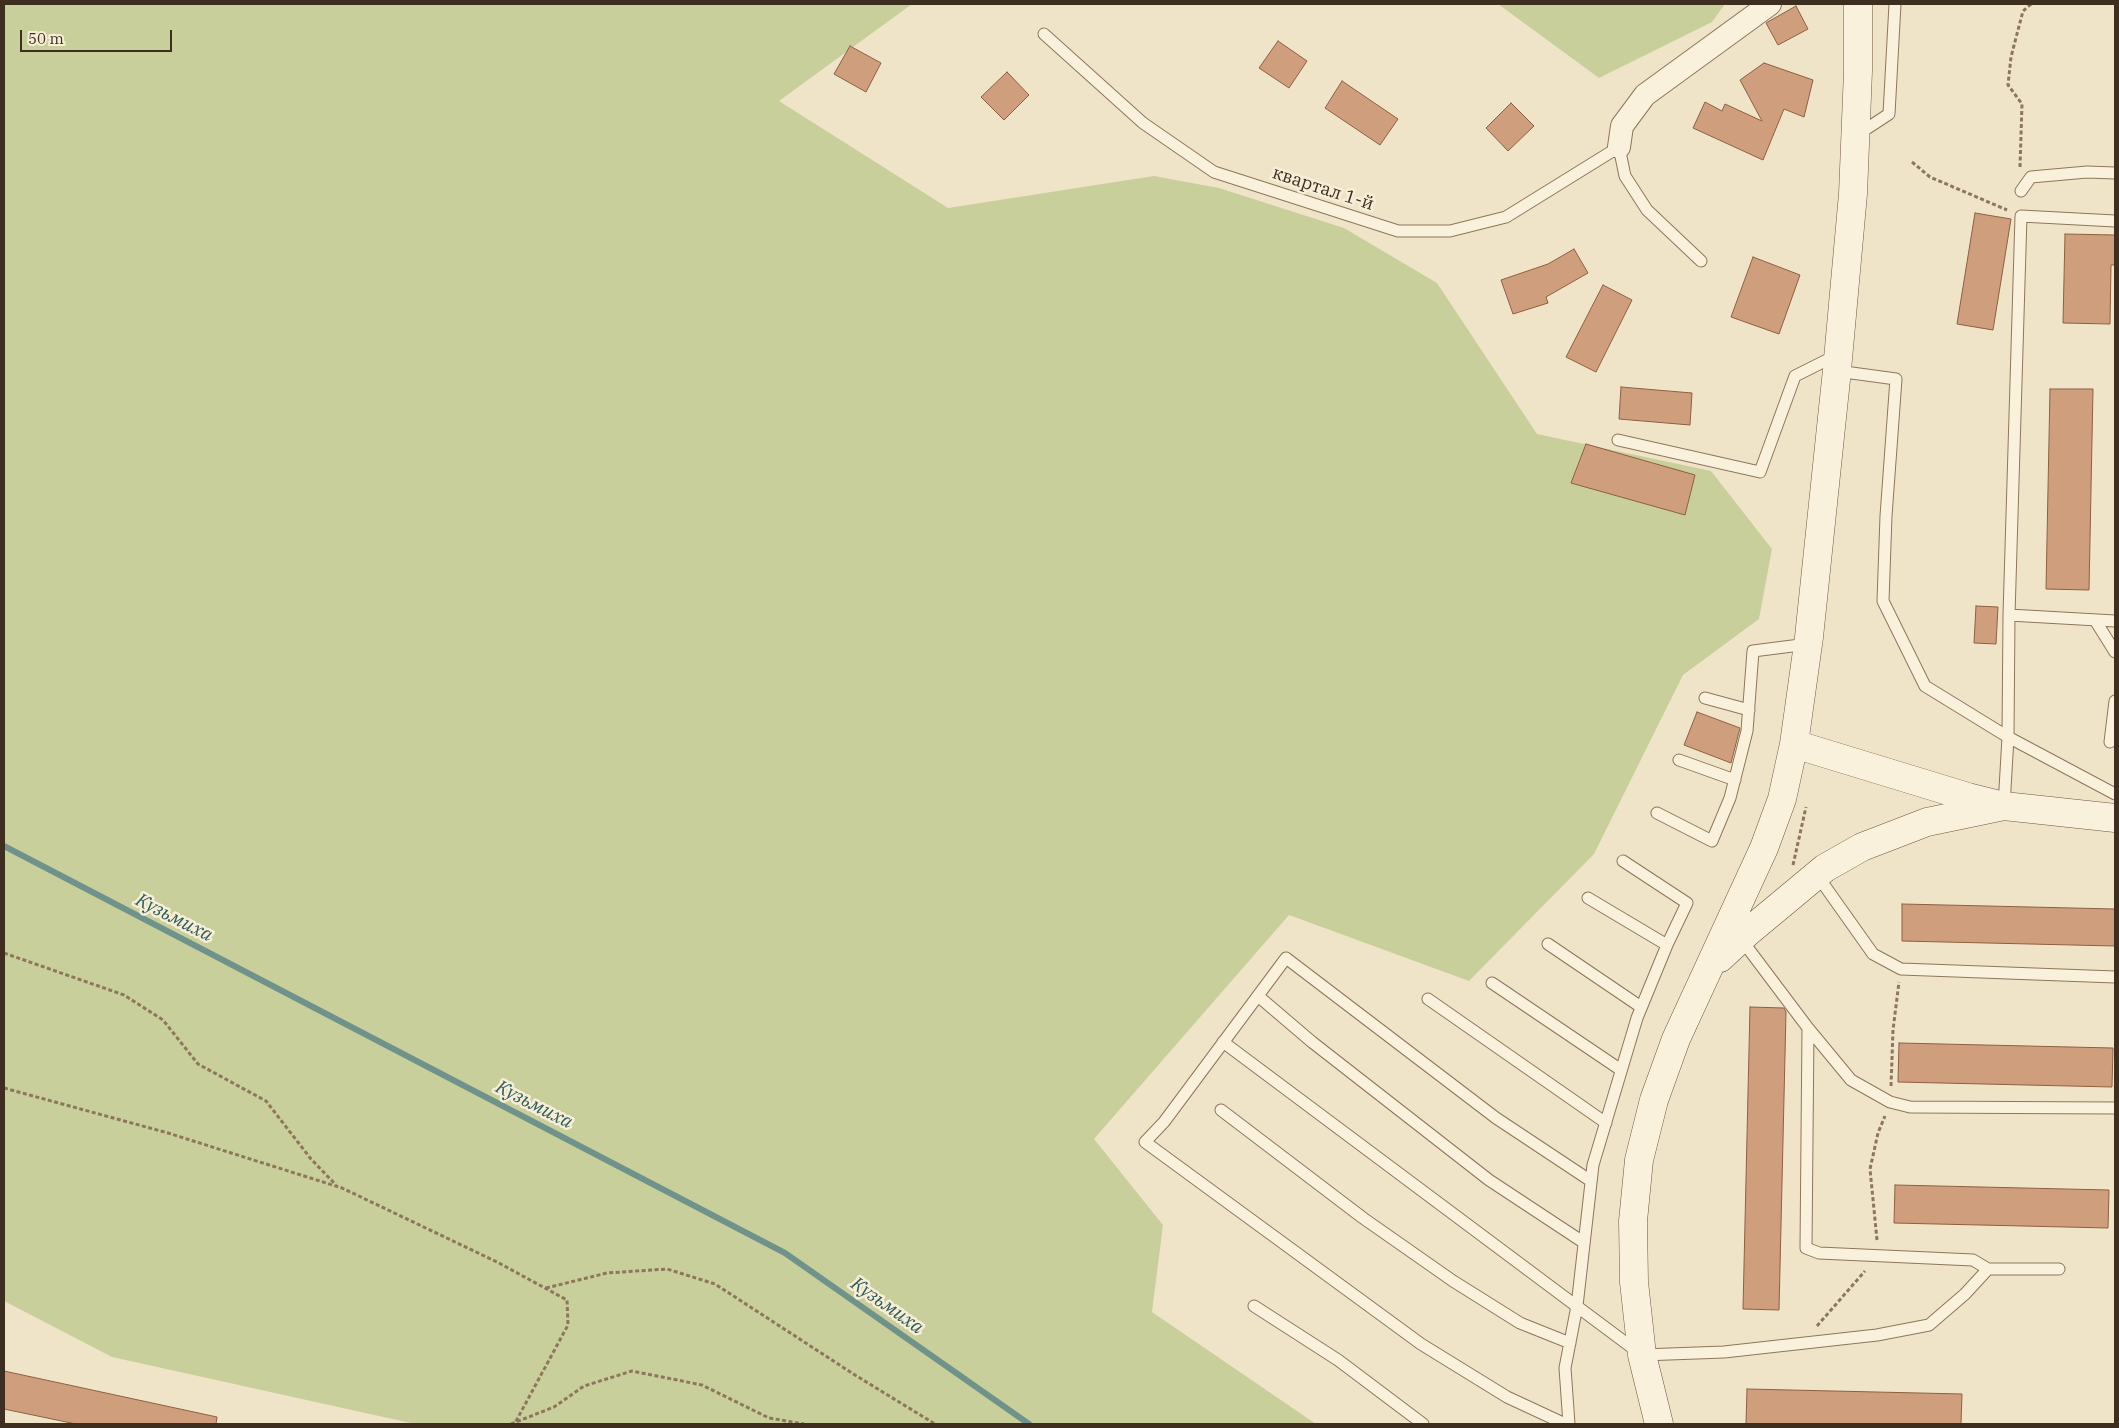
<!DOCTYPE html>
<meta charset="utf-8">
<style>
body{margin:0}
#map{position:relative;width:2119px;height:1428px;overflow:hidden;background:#f0e4c8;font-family:"IBM Plex Serif",serif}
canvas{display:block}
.frame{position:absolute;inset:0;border:5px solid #3d2e20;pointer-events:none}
.scale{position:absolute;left:20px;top:30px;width:152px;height:22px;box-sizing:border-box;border:2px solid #3d2e20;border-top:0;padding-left:6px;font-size:15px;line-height:18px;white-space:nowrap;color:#3d2e20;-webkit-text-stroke:4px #f7eed8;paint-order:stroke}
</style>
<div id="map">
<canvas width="2119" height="1428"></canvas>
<div class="frame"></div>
<div class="scale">50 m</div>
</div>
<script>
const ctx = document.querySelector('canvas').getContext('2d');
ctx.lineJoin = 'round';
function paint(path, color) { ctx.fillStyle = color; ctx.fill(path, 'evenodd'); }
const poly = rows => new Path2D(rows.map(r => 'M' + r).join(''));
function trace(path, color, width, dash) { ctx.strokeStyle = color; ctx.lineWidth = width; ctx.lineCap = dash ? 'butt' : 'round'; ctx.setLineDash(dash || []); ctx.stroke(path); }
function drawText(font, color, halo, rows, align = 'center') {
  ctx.font = font + ' "IBM Plex Serif",serif'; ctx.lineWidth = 5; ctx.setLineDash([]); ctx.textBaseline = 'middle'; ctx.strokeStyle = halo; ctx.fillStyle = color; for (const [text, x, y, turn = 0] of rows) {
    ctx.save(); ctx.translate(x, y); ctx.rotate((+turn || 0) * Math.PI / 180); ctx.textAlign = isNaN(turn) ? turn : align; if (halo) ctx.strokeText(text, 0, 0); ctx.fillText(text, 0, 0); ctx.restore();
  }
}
paint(poly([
 [4,4,912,4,779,101,948,208,1154,176,1219,188,1344,228,1437,283,1537,434,1711,471,1772,549,1759,619,1683,675,1594,854,1469,981,1289,915,1094,1139,1163,1225,1152,1312,1316,1424,415,1424,112,1357,4,1301],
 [1498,4,1725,4,1712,22,1599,78]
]), '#c9cf9b');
trace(poly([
 [4,846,785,1253,1029,1424]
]), '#6f938a', 6);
const building = poly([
 [1796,6,1808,29,1778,45,1766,23,1796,6],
 [1278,41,1307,61,1289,88,1259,68,1278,41],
 [850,46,881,63,866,92,834,74,850,46],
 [1764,63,1813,80,1804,117,1784,109,1763,160,1693,128,1705,102,1722,111,1725,104,1762,121,1740,80,1764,63],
 [1007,72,1029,95,1004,120,981,97,1007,72],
 [1342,81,1398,119,1380,145,1325,108,1342,81],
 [1511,103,1534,126,1508,151,1486,128,1511,103],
 [1975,213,2011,219,1993,330,1957,324,1975,213],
 [2065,234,2115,235,2115,265,2111,265,2110,324,2063,323,2065,234],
 [1574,249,1588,273,1546,297,1548,303,1513,314,1501,280,1548,264,1574,249],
 [1753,257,1800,275,1779,334,1731,317,1753,257],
 [1603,285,1632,300,1596,372,1566,357,1603,285],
 [1621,387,1692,393,1690,425,1619,419,1621,387],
 [2050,389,2093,389,2089,590,2046,589,2050,389],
 [1586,444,1695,475,1685,515,1571,483,1586,444],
 [1976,606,1998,607,1996,644,1974,643,1976,606],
 [1697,712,1740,728,1731,763,1684,745,1697,712],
 [1902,904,2115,909,2115,946,1902,941,1902,904],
 [1750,1007,1784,1008,1786,1012,1779,1310,1743,1309,1750,1007],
 [1899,1043,2113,1048,2112,1087,1898,1082,1899,1043],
 [1895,1185,2109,1190,2108,1228,1894,1223,1895,1185],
 [4,1371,217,1417,216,1424,76,1424,4,1409,4,1371],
 [1747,1389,1962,1394,1961,1424,1746,1424,1747,1389]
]);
paint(building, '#cf9f7d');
trace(building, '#8d5f41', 1);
const lane = poly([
 [1044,34,1143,123,1214,172,1398,231,1450,231,1506,217,1619,147,1625,176,1647,210,1701,261],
 [1857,135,1889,114,1895,4],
 [2021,191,2031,177,2087,172,2115,173],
 [1837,371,1896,379,1886,516,1883,601,1925,686,2008,737,2115,794],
 [1618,440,1760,472,1795,376,1837,355],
 [2009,615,2021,216,2115,221],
 [2095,620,2115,652],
 [1705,698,1749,710],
 [2110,742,2115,701],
 [1679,760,1735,780],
 [2004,806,2008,737,2009,615,2115,621],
 [1657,813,1712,841,1730,798,1747,731,1753,651,1808,644],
 [1817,875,1873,954,1901,969,2115,977],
 [1588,898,1667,945],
 [1741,939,1808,1028,1806,1248,1819,1253,1973,1260,1988,1269],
 [1548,944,1641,1007],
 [1492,983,1621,1070],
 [1258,996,1312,1042,1489,1180,1583,1242],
 [1428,999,1606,1123],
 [1808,1028,1851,1080,1890,1102,1910,1107,2115,1108],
 [1223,1042,1642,1355,1724,1352,1877,1335,1929,1325,1965,1294,1988,1269,2059,1269],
 [1221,1110,1363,1218,1453,1281,1520,1323,1570,1343],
 [1254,1306,1338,1360,1423,1424],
 [1565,1424,1507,1397,1421,1344,1145,1142,1164,1122,1286,958,1496,1118,1591,1181],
 [1569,1424,1565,1368,1577,1306,1593,1165,1637,1018,1667,945,1687,903,1623,861]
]);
const street = poly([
 [1619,147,1622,126,1645,95,1770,4]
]);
const secondary = poly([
 [1794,744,1968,797,1996,804],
 [1720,958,1748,932,1825,868,1862,847,1927,822,2004,806,2115,818],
 [1659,1424,1642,1355,1634,1282,1633,1221,1639,1160,1654,1100,1676,1039,1764,848,1782,799,1794,744,1809,637,1837,370,1853,194,1858,71,1858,4]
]);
trace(lane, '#8d765c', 13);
trace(street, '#8d765c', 24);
trace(secondary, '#6f573f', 29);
trace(poly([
 [1912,162,1930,177,2007,210],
 [2020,167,2022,104,2008,85,2011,57,2023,11,2031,4],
 [1793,865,1806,807],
 [4,953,124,995,163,1020,198,1064,266,1101,311,1159,336,1185],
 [1891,1086,1893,1030,1899,982],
 [4,1088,168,1133,342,1188,497,1262,567,1300,568,1325,515,1423],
 [1877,1240,1870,1169,1878,1133,1885,1116],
 [546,1288,607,1273,667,1269,715,1284,855,1375,935,1424],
 [1817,1326,1865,1271],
 [511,1424,554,1407,584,1386,632,1371,702,1385,769,1418,804,1424]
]), '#8d765c', 3, [4, 2.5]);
trace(lane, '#faf1dc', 11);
trace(street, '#faf1dc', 22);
trace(secondary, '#faf1dc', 28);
drawText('18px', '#3d2e20', '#f7eed8', [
 ["квартал 1-й",1323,189,18]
]);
drawText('italic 19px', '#2f5d5a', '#f7eed8', [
 ["Кузьмиха",174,918,27],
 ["Кузьмиха",534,1105,27],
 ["Кузьмиха",887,1306,35]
]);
</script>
